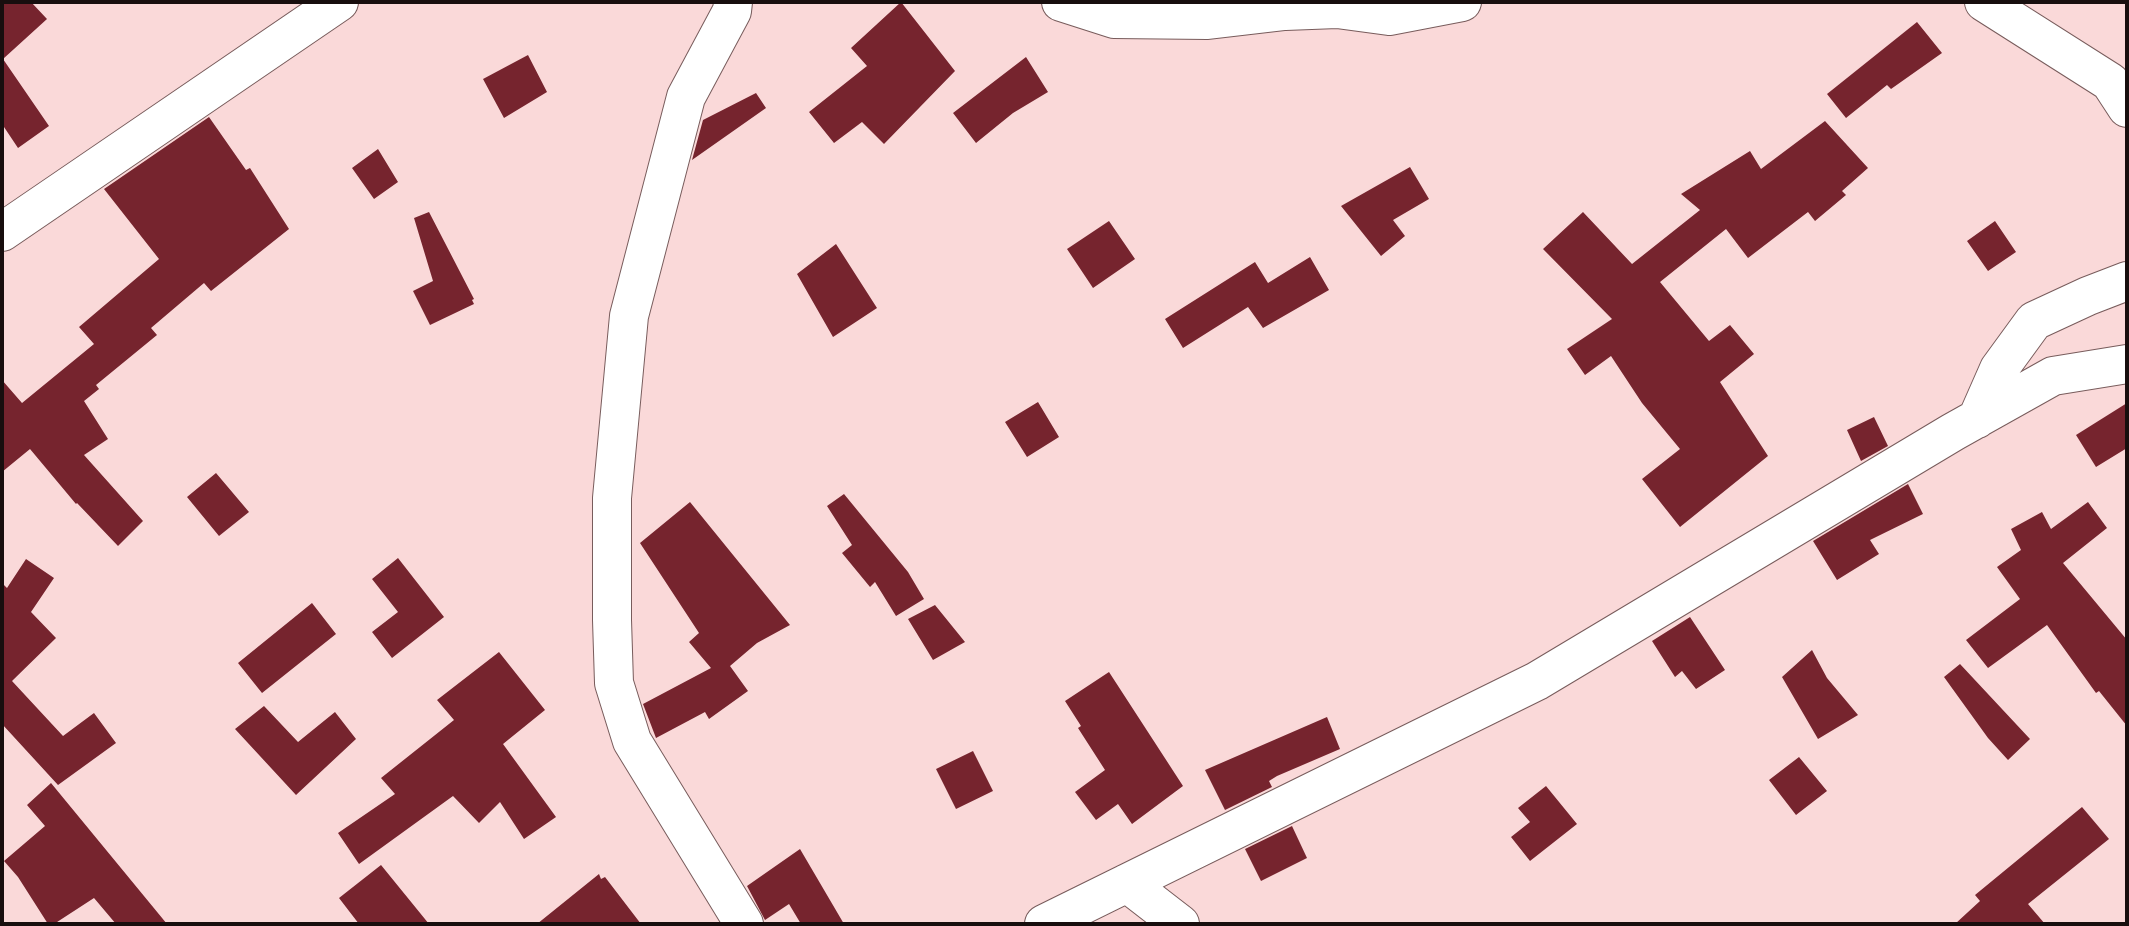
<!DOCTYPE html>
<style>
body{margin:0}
#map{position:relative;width:2129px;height:926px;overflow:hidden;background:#fad9d9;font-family:Arial,sans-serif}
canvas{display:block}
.frame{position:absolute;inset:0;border:4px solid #180e0e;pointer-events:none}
</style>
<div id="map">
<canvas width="2129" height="926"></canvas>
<div class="frame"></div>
</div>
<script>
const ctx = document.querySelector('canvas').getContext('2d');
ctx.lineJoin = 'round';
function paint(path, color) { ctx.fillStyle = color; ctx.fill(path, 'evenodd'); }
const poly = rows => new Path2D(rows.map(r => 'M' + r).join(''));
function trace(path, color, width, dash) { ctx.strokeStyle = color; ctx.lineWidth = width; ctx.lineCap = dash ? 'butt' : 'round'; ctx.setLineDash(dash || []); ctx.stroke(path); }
paint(poly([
 [2,2,31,2,47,19,3,59,49,126,18,148,2,124],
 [901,2,955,71,884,144,862,122,834,143,809,112,867,66,851,48],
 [1917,22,1942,53,1891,89,1887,85,1846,118,1827,94],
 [528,55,547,92,504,118,483,79],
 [1026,57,1048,92,1013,113,976,143,953,113],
 [756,93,766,108,692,160,703,120],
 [209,117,246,170,250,168,289,229,211,291,204,283,151,328,157,335,96,385,99,389,84,401,108,439,84,455,143,521,118,546,77,503,76,504,30,449,2,472,2,380,22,403,94,344,79,327,159,259,104,189],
 [1825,121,1868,168,1842,191,1846,195,1815,221,1808,212,1748,258,1726,229,1660,282,1709,341,1730,325,1754,354,1720,382,1768,456,1680,527,1642,479,1680,449,1642,403,1611,356,1585,375,1567,349,1612,319,1543,249,1583,212,1632,264,1700,210,1681,194,1750,151,1761,169],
 [378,149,398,182,374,199,352,168],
 [1410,167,1429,199,1393,220,1405,236,1381,256,1341,206],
 [429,212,474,299,472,300,474,304,430,325,413,291,433,281,414,218],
 [1109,221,1135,259,1093,288,1067,249],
 [1995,221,2016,252,1988,271,1967,241],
 [836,244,877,308,833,337,797,274],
 [1310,257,1329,290,1263,328,1248,307,1183,348,1165,319,1255,262,1268,283],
 [1038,402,1059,437,1027,457,1005,422],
 [2127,403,2127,448,2096,467,2076,435],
 [1874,417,1888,446,1861,461,1847,430],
 [216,473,249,512,219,536,187,497],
 [1908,484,1923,514,1870,540,1879,554,1837,580,1813,541],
 [844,494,908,572,924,599,896,616,875,582,870,587,842,553,852,545,827,506],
 [690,502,790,625,757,643,730,666,748,691,709,719,705,712,656,738,643,704,711,668,689,642,699,633,640,543],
 [2088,502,2107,528,2063,563,2127,640,2127,726,2099,691,2096,693,2047,625,1988,668,1966,640,2020,599,1997,567,2021,550,2011,529,2042,512,2051,529],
 [398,558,444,617,392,658,372,632,398,612,372,579],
 [26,559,54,578,31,612,56,638,12,681,63,736,94,713,116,743,58,785,2,724,2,583,7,588],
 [312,603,336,634,262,693,238,663],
 [935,605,965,642,933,660,908,619],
 [1690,617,1725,670,1696,689,1682,671,1675,677,1652,641],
 [1812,650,1827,678,1858,715,1818,739,1782,677],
 [499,652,545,710,503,744,556,817,524,839,500,802,479,823,453,796,359,864,338,833,395,794,381,778,454,720,437,700],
 [1960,664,2030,739,2008,760,1988,738,1944,677],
 [1109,672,1183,786,1132,824,1118,804,1096,820,1075,792,1105,770,1078,728,1081,726,1065,701],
 [264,706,298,742,335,712,356,739,296,795,235,729],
 [1327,717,1340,749,1277,776,1269,781,1272,787,1225,810,1205,770],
 [973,751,993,791,956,809,936,769],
 [1799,757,1827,791,1796,815,1769,780],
 [51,783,167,924,116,924,94,898,54,924,48,924,18,877,4,861,45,826,27,805],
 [1546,786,1577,824,1530,861,1511,837,1530,822,1518,808],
 [2082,807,2109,839,2028,904,2045,924,1955,924,1980,901,1975,895],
 [1292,826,1307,858,1261,881,1245,849],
 [800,849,844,924,801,924,789,904,765,920,747,886],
 [381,865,429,924,359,924,339,898],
 [599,874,601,879,605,877,641,924,537,924]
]), '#76242e');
const minor = poly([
 [733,2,732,11,686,97,629,316,612,498,612,620,614,683,632,741,744,924],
 [1061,2,1114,19,1208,20,1285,11,1337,9,1389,16,1462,2],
 [1984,2,2110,82,2127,108],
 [2,232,339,2],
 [1977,419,1999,369,2034,321,2088,296,2127,281],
 [1127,883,1180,924],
 [1044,924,1537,681,1953,432,2053,376,2127,364]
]);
trace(minor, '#785c5c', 40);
trace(minor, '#fff', 38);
</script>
